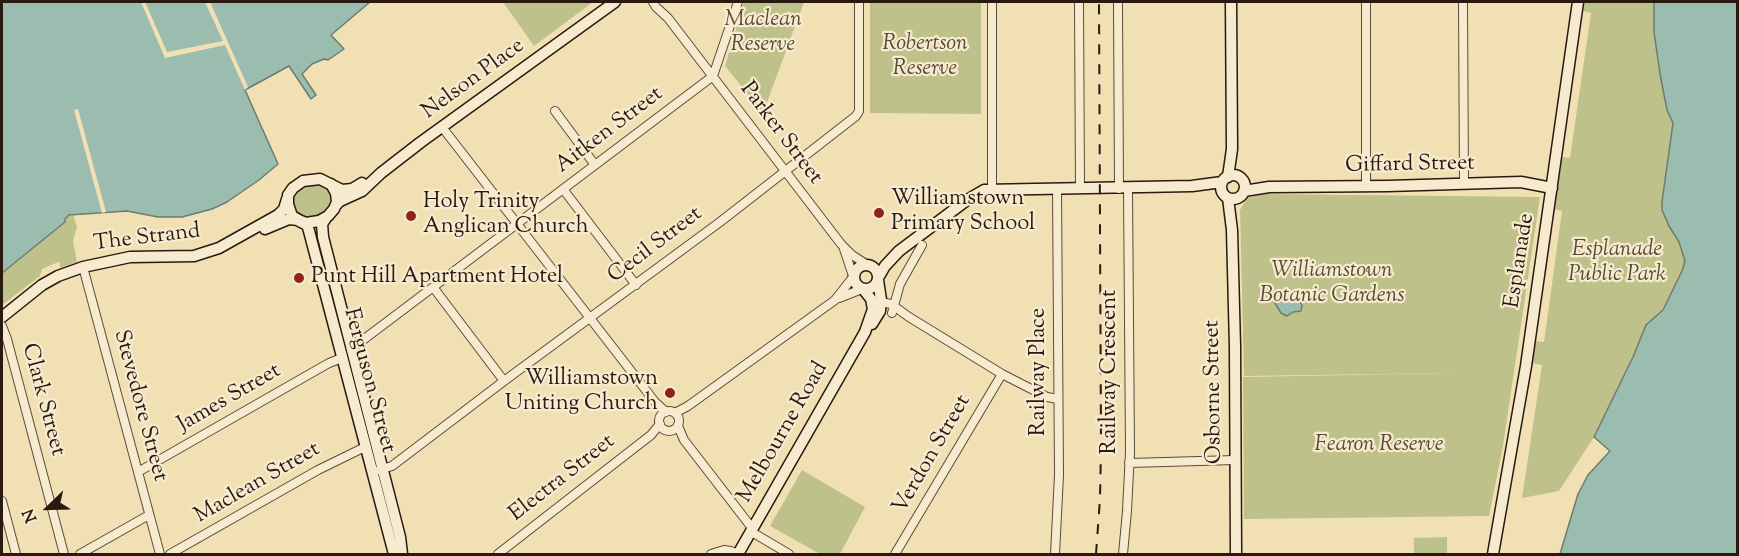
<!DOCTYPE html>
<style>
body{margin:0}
#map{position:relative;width:1739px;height:556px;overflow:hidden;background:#f2e0b5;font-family:"Sorts Mill Goudy",serif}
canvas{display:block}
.frame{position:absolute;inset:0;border:3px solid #291910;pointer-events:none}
.north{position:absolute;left:18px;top:478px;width:60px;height:60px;-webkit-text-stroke:4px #f7ebcf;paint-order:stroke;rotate:247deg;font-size:16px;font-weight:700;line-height:24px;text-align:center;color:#291910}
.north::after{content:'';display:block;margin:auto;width:21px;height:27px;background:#291910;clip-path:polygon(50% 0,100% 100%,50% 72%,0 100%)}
</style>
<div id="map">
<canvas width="1739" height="556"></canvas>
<div class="frame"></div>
<div class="north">N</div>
</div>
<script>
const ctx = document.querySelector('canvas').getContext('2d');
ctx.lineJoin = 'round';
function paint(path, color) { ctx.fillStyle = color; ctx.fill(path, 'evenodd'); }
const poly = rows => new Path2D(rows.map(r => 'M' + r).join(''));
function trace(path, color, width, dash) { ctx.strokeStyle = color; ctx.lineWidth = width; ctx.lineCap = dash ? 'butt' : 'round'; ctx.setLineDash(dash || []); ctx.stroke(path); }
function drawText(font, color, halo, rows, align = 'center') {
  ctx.font = font + ' "Sorts Mill Goudy",serif'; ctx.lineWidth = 4.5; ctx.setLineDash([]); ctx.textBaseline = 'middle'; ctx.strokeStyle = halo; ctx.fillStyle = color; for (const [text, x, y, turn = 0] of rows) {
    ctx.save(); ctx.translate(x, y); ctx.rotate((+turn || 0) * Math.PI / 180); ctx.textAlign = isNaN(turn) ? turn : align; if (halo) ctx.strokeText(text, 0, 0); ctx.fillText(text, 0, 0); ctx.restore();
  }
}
paint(poly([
 [503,2,593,2,534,46],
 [744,2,804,2,763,113,725,66],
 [870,2,981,2,981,114,870,113],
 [1584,2,1654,2,1654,32,1660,74,1667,110,1673,123,1662,202,1662,210,1669,226,1679,242,1685,261,1682,271,1668,302,1659,314,1646,325,1633,357,1594,437,1559,491,1522,498,1542,365,1532,363,1535,341,1544,342,1562,211,1553,209,1561,157,1570,158,1591,13,1583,11],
 [309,183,326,185,333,198,328,210,312,219,298,216,291,205,293,193],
 [1264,194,1540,197,1503,446,1489,516,1244,519,1243,377,1453,373,1244,376,1240,210,1247,198],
 [73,215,77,227,73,241,77,262,60,268,60,262,56,263,42,269,40,276,2,305,2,273,65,222,67,217],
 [802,470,865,507,840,554,820,554,770,526],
 [1447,537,1447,554,1414,554,1414,538]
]), '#bfc18a');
const water = poly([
 [2,2,370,2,331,35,344,49,328,60,324,59,312,64,302,74,316,95,311,99,289,66,245,90,278,164,259,180,227,202,212,209,182,217,158,217,127,211,69,215,65,219,65,222,2,273,2,2],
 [1654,2,1737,2,1737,554,1560,554,1578,494,1588,475,1610,451,1594,437,1633,357,1646,325,1663,310,1682,271,1685,261,1679,242,1669,226,1662,210,1662,202,1673,123,1667,110,1660,74,1654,32,1654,2],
 [1277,295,1298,298,1302,305,1301,311,1293,312,1287,316,1281,313,1272,298,1277,295]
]);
paint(water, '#9bbdb0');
trace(water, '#6d7b70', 1.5);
paint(poly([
 [141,2,145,2,167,52,223,41,205,2,210,2,248,87,245,90,225,45,165,58],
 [78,109,106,212,102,213,74,110]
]), '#f2e0b5');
const street = poly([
 [653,2,656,7,668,18,841,244,852,255,866,264],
 [992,2,992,189],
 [1079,2,1080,189],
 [1366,2,1366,187],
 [1463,2,1464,184],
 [1118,3,1119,189],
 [555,111,595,165],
 [442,127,655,402,666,412],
 [563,189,636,285],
 [844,249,853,276],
 [83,267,160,554],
 [433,287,504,381],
 [839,298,862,289],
 [881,302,891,304,909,317,1002,374,1047,397,1058,399],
 [892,313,900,284,922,245],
 [2,326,7,339,64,554],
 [351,349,713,76,738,2],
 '659 421a10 10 0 1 1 20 0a10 10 0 1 1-20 0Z',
 [675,413,688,406,835,300,853,277],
 [678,426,684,440,752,528],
 [1129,463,1235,460],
 [379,470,392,466,504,381,720,222,856,116,859,111,859,2],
 [138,472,329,363,342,358],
 [2,501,16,554],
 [750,531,789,554],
 [80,554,149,515],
 [170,554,318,470,365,447],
 [498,554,651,435,660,424],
 [711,554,724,550,731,551,738,554],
 [895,554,1002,374],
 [1055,554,1059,475,1057,188],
 [1123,554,1127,511,1130,452,1128,189]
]);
const secondary = poly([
 '1221 187a12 12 0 1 1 24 0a12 12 0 1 1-24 0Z',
 [1228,177,1232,149,1231,2],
 [331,184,336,193,337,202,334,209,328,216,319,221,306,223,299,220,292,216,288,204,288,195,293,188,303,181,320,179,342,190,352,189,362,183],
 [1244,191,1269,187,1388,186,1521,182,1552,188],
 [1228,198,1232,230,1235,347,1236,554],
 [336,205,340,201,362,191,381,173,421,142,615,2],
 [326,218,322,224,323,237,400,537,402,554],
 [299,221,307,225,309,231,394,554],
 [265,229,289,219,298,220],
 '854 277a12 12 0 1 1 24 0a12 12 0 1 1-24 0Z',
 [878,278,885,266,899,251,967,200,984,190,1192,186,1222,182],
 [2,317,42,285,58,276,83,267,130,257,194,256,219,248,278,215,284,209,287,199],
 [872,324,880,311,881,300,878,280],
 [738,554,865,332,873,309,871,299,863,289],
 [1493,554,1526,366,1578,2]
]);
trace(street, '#5b4b39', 10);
trace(secondary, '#291910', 13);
trace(street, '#f7ebcf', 8);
trace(secondary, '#f7ebcf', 10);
trace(poly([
 [1096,554,1100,499,1101,447,1099,2]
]), '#291910', 2, [10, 10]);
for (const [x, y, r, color] of [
 [879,213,6,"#8f2418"],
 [411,216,6,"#8f2418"],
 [299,278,6,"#8f2418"],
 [670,393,6,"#8f2418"]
]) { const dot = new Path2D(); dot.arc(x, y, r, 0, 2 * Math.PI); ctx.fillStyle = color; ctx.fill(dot); trace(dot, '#f7ebcf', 2); }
drawText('italic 22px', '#564b35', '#f7ebcf', [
 ["Maclean",763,21],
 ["Reserve",763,46],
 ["Robertson",925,45],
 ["Reserve",925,70],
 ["Esplanade",1617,251],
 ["Public Park",1617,276],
 ["Williamstown",1332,272],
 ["Botanic Gardens",1332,297],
 ["Fearon Reserve",1379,446]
]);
drawText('22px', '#291910', '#f7ebcf', [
 ["Nelson Place",474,80,-36],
 ["Aitken Street",610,131,-37],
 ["Parker Street",780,134,53],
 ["Giffard Street",1410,166,-1],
 ["The Strand",147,239,-7],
 ["Cecil Street",656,246,-37],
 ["Esplanade",1521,261,-81],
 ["Railway Place",1040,372,-90],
 ["Railway Crescent",1111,372,-90],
 ["Ferguson Street",368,381,75],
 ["Osborne Street",1215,392,-91],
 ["James Street",230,399,-30],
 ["Clark Street",42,400,75],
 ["Stevedore Street",139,406,75],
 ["Melbourne Road",784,433,-60],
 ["Verdon Street",933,455,-60],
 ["Electra Street",563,479,-38],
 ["Maclean Street",258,484,-30]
]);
drawText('22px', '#291910', '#f7ebcf', [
 ["Williamstown",891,200],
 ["Primary School",891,225],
 ["Holy Trinity",423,203],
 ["Anglican Church",423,228],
 ["Punt Hill Apartment Hotel",311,278],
 ["Williamstown",658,380,"right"],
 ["Uniting Church",658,405,"right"]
], 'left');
</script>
